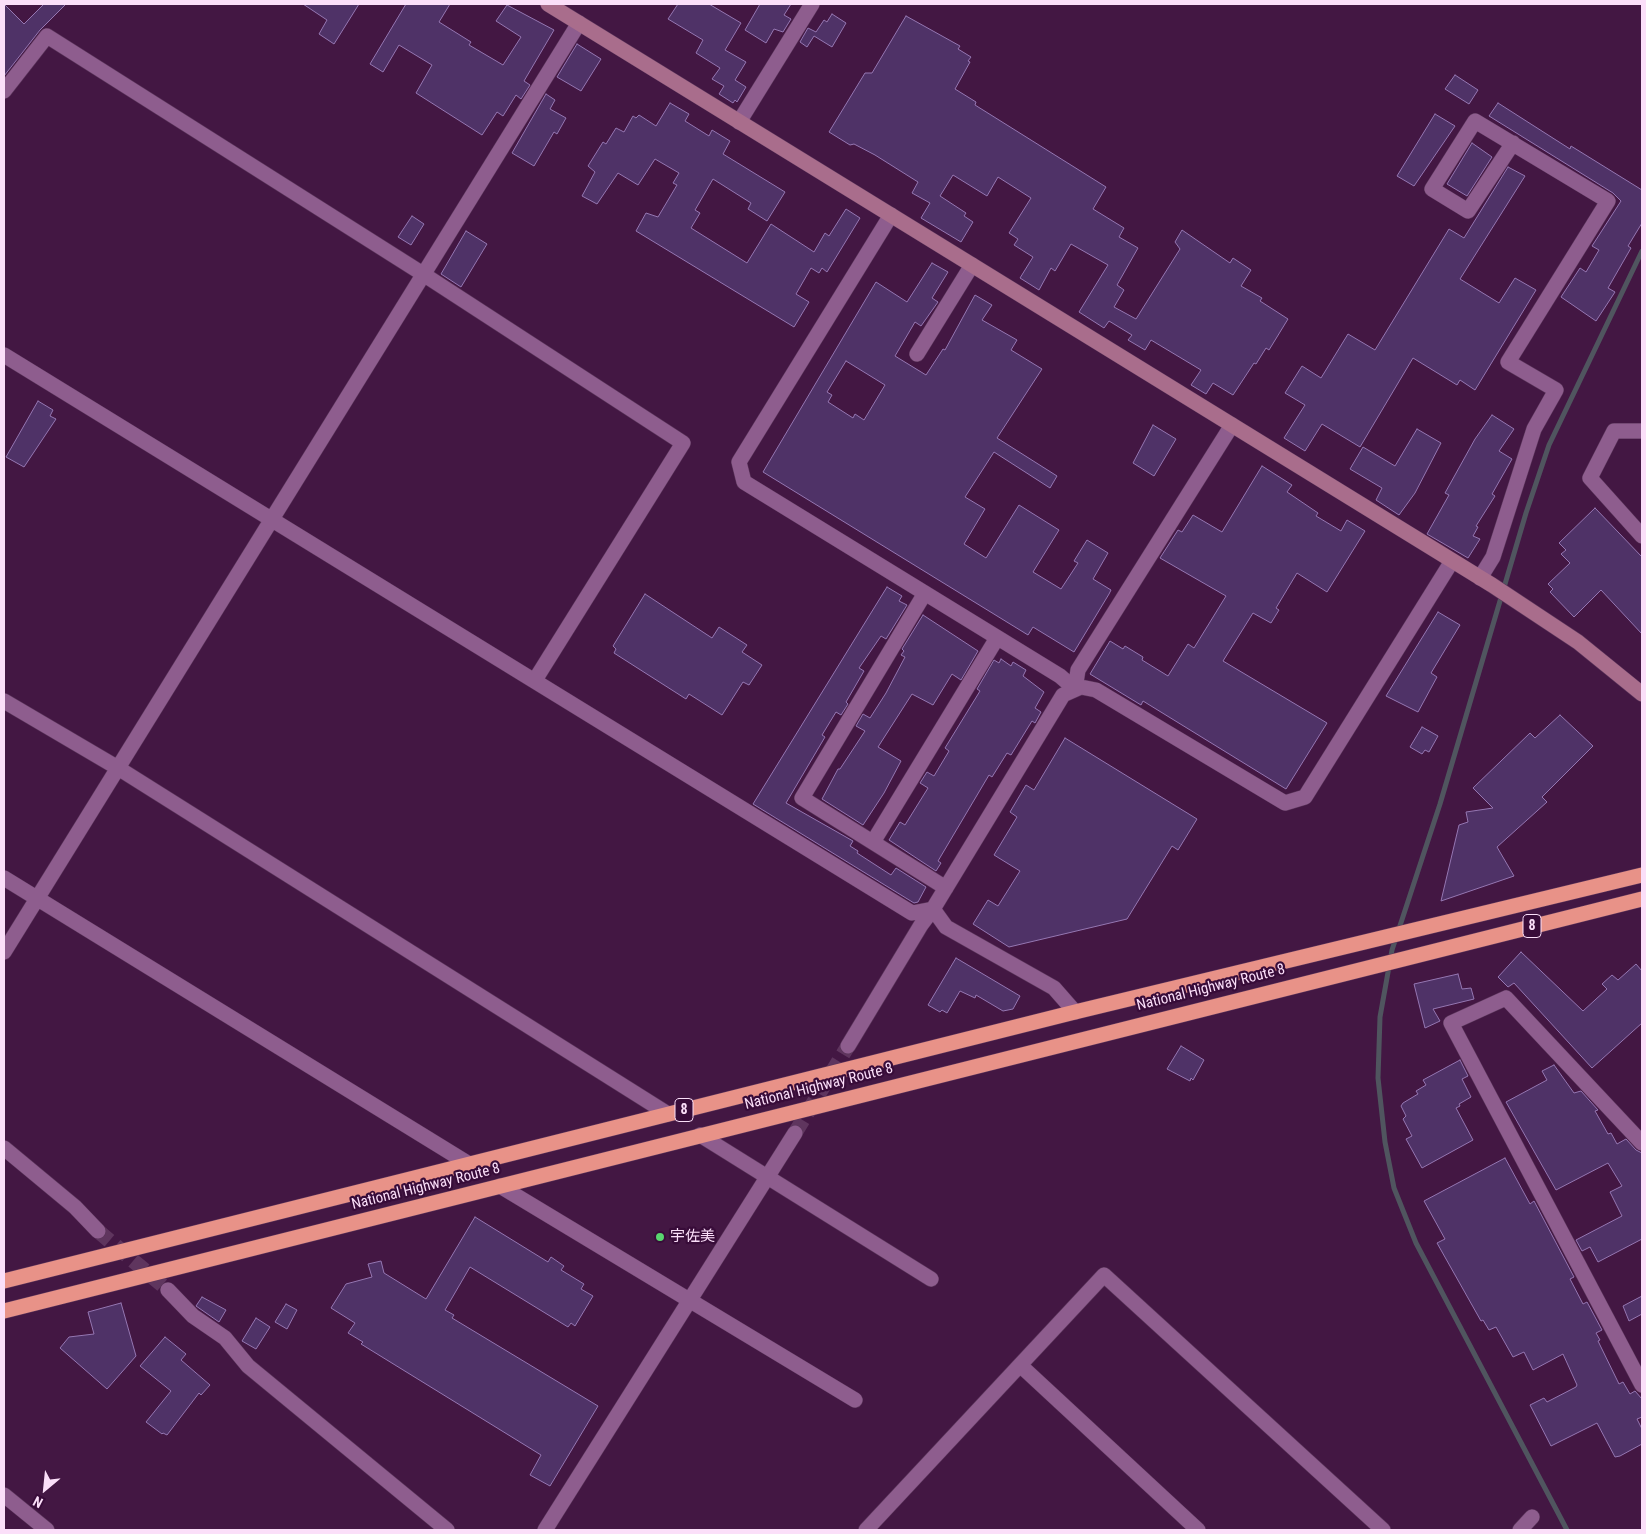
<!DOCTYPE html>
<meta charset="utf-8">
<style>
body{margin:0}
#map{position:relative;width:1646px;height:1534px;overflow:hidden;background:#431743;font-family:"Roboto Condensed",sans-serif}
canvas{display:block}
.frame{position:absolute;inset:0;border:5px solid #fbdff9;pointer-events:none}
.north{position:absolute;left:20px;top:1464px;width:50px;height:50px;-webkit-text-stroke:4px #380c39;paint-order:stroke;rotate:208deg;font-size:14px;font-weight:700;line-height:20px;text-align:center;color:#fbdff9}
.north::after{content:'';display:block;margin:auto;width:18px;height:22px;background:#fbdff9;clip-path:polygon(50% 0,100% 100%,50% 72%,0 100%)}
</style>
<div id="map">
<canvas width="1646" height="1534"></canvas>
<div class="frame"></div>
<div class="north">N</div>
</div>
<script>
const ctx = document.querySelector('canvas').getContext('2d');
ctx.lineJoin = 'round';
const poly = rows => new Path2D(rows.map(r => 'M' + r).join(''));
function trace(path, color, width, dash) { ctx.strokeStyle = color; ctx.lineWidth = width; ctx.lineCap = dash ? 'butt' : 'round'; ctx.setLineDash(dash || []); ctx.stroke(path); }
function paint(path, color) { ctx.fillStyle = color; ctx.fill(path, 'evenodd'); }
function drawText(font, color, halo, rows, align = 'center') {
  ctx.font = font + ' "Roboto Condensed","Noto Sans JP",sans-serif'; ctx.lineWidth = 4.5; ctx.setLineDash([]); ctx.textBaseline = 'middle'; ctx.strokeStyle = halo; ctx.fillStyle = color; for (const [text, x, y, turn = 0] of rows) {
    ctx.save(); ctx.translate(x, y); ctx.rotate((+turn || 0) * Math.PI / 180); ctx.textAlign = isNaN(turn) ? turn : align; if (halo) ctx.strokeText(text, 0, 0); ctx.fillText(text, 0, 0); ctx.restore();
  }
}
trace(poly([
 [1567,1530,1416,1243,1394,1188,1385,1142,1378,1078,1380,1017,1392,950,1440,804,1526,513,1549,445,1642,251]
]), '#50555f', 5);
const building = poly([
 [4,4,24,24,44,4,66,4,40,30,4,76,4,4],
 [303,4,359,4,334,44,319,34,327,20,303,4],
 [406,4,450,4,439,22,471,42,469,45,503,65,521,37,496,21,507,5,554,30,524,81,530,85,521,99,516,95,503,116,497,112,482,135,416,93,432,65,399,45,383,72,370,64,406,4],
 [678,4,709,4,741,23,725,50,746,62,735,80,746,87,737,102,735,100,733,103,719,94,724,86,712,79,720,68,696,53,703,40,668,19,678,4],
 [760,4,791,4,784,15,791,19,783,32,774,29,766,43,745,30,760,4],
 [832,14,846,23,832,47,814,36,807,47,800,42,808,28,816,32,824,20,827,22,832,14],
 [906,16,960,46,958,49,971,57,968,61,970,62,955,89,976,102,975,105,1106,187,1093,209,1124,228,1119,237,1138,248,1117,285,1124,290,1114,307,1136,319,1180,249,1175,242,1182,230,1230,263,1233,258,1251,270,1241,286,1262,298,1260,301,1288,319,1269,350,1266,348,1256,364,1254,363,1233,395,1213,383,1206,394,1191,385,1201,370,1151,340,1145,350,1128,340,1132,335,1109,321,1104,328,1079,312,1108,265,1071,244,1055,271,1051,268,1039,290,1020,278,1033,257,1014,245,1018,239,1009,233,1031,198,998,177,987,196,953,175,940,196,966,213,964,216,973,222,961,242,921,218,930,203,912,193,918,182,875,155,854,144,850,145,829,132,865,73,872,73,906,16],
 [577,44,601,59,581,91,557,77,577,44],
 [1455,75,1478,90,1469,104,1445,89,1455,75],
 [546,94,555,100,550,109,566,118,557,134,554,132,534,166,512,153,546,94],
 [670,103,689,114,685,121,709,136,712,130,730,141,723,154,785,192,767,221,748,209,751,203,713,179,695,210,700,213,691,228,747,263,771,224,814,252,825,233,829,236,846,209,860,218,827,272,822,268,819,273,811,268,796,294,809,302,794,327,636,231,646,213,658,217,677,185,673,183,679,173,655,159,638,185,618,173,597,204,582,196,595,172,588,166,603,142,606,144,616,128,624,132,633,116,636,118,639,115,656,126,670,103],
 [1498,103,1570,149,1571,146,1642,190,1642,223,1628,246,1631,248,1608,288,1615,292,1596,321,1561,297,1580,268,1586,272,1599,250,1592,246,1621,201,1613,193,1489,116,1498,103],
 [1435,114,1455,126,1414,186,1397,176,1435,114],
 [1472,143,1492,157,1467,196,1447,184,1472,143],
 [1508,167,1525,176,1460,279,1499,303,1515,278,1536,290,1475,390,1460,380,1457,385,1413,358,1360,447,1322,424,1305,451,1284,438,1305,405,1285,393,1302,366,1321,378,1348,334,1375,350,1449,229,1464,238,1508,167],
 [412,216,424,224,411,245,398,237,412,216],
 [466,231,487,244,461,287,441,274,466,231],
 [932,263,948,272,932,298,938,302,921,326,915,322,895,356,926,375,943,349,945,350,975,295,992,305,982,320,1017,340,1011,350,1042,369,997,438,1057,476,1050,488,994,452,965,497,985,509,964,544,986,558,1019,505,1059,530,1033,572,1061,589,1078,563,1074,561,1087,540,1108,553,1093,579,1111,590,1109,594,1074,652,1033,627,1028,635,763,472,876,282,907,302,932,263],
 [846,361,885,385,864,420,855,414,853,418,828,402,832,395,827,392,846,361],
 [38,401,53,410,50,416,56,419,24,467,6,457,38,401],
 [1492,415,1514,429,1499,451,1512,459,1492,494,1495,496,1476,526,1478,527,1473,536,1480,539,1468,558,1427,534,1449,495,1445,493,1475,439,1492,415],
 [1153,425,1176,439,1154,476,1133,463,1153,425],
 [1417,429,1441,443,1415,493,1399,515,1376,500,1382,488,1350,469,1363,447,1395,466,1417,429],
 [1262,466,1292,485,1287,492,1318,513,1316,516,1341,531,1347,520,1365,531,1327,592,1297,573,1276,608,1279,610,1271,623,1253,613,1223,661,1327,723,1286,789,1143,701,1141,705,1090,674,1110,641,1123,649,1125,646,1143,657,1142,660,1168,676,1188,644,1194,648,1226,596,1160,558,1178,530,1182,532,1193,515,1222,532,1262,466],
 [1595,508,1642,557,1642,634,1601,590,1574,617,1550,592,1553,589,1548,584,1570,563,1561,554,1566,550,1559,543,1595,508],
 [887,587,902,596,899,601,907,605,886,639,881,636,859,668,864,671,846,702,848,704,841,715,836,712,822,735,825,737,786,803,853,841,850,846,858,851,857,853,891,875,896,868,926,887,918,902,914,903,753,804,887,587],
 [645,594,712,638,719,627,747,645,742,652,762,665,749,685,743,682,722,715,689,694,686,699,614,653,616,649,613,646,645,594],
 [1438,612,1460,625,1431,673,1437,677,1418,712,1386,696,1438,612],
 [923,615,978,651,961,680,952,674,933,705,912,694,878,747,901,761,884,793,863,825,822,799,838,769,840,769,865,731,856,726,863,714,870,718,886,693,905,657,901,655,904,651,902,649,923,615],
 [1001,659,1011,666,1013,662,1026,670,1023,676,1044,692,1035,708,1041,712,1035,723,1032,721,1011,755,1007,753,992,777,989,775,938,861,941,863,936,871,889,840,900,822,905,825,928,788,920,783,927,772,934,776,949,751,945,748,980,691,977,689,994,660,999,663,1001,659],
 [1560,715,1593,746,1542,797,1547,802,1497,847,1514,876,1441,901,1459,825,1468,822,1466,812,1493,808,1473,788,1530,733,1535,738,1560,715],
 [1422,727,1438,736,1429,752,1425,750,1422,754,1410,747,1422,727],
 [1065,738,1197,819,1178,850,1172,846,1127,919,1009,947,973,924,988,900,998,906,1020,871,994,855,1017,817,1010,812,1026,785,1034,790,1065,738],
 [1521,952,1583,1011,1607,989,1602,984,1612,975,1618,980,1636,964,1642,971,1642,1023,1592,1068,1514,983,1508,987,1498,977,1521,952],
 [956,958,1020,996,1013,1009,1003,1011,976,995,975,998,960,991,947,1013,942,1010,940,1012,928,1005,956,958],
 [1458,974,1462,989,1471,988,1474,999,1433,1009,1440,1021,1425,1028,1414,984,1458,974],
 [1181,1046,1204,1060,1193,1080,1191,1078,1190,1081,1167,1069,1181,1046],
 [1460,1060,1468,1076,1462,1079,1471,1097,1459,1104,1460,1106,1456,1108,1473,1140,1422,1168,1406,1139,1412,1136,1403,1119,1406,1116,1401,1106,1403,1103,1418,1094,1416,1091,1426,1085,1423,1080,1460,1060],
 [1554,1065,1574,1093,1581,1091,1598,1110,1595,1111,1608,1134,1611,1133,1617,1144,1626,1139,1636,1150,1642,1153,1642,1239,1598,1262,1590,1247,1582,1251,1576,1240,1622,1216,1610,1192,1622,1186,1608,1163,1556,1190,1506,1102,1547,1080,1542,1071,1554,1065],
 [1505,1158,1530,1204,1534,1201,1574,1277,1570,1279,1583,1304,1587,1302,1602,1330,1596,1333,1600,1340,1598,1341,1619,1384,1623,1382,1630,1394,1635,1391,1642,1399,1642,1417,1637,1419,1642,1429,1642,1444,1620,1456,1615,1457,1597,1423,1551,1446,1530,1405,1544,1398,1547,1402,1576,1387,1577,1385,1563,1354,1533,1370,1524,1352,1513,1357,1496,1327,1489,1330,1483,1320,1481,1321,1437,1243,1445,1239,1424,1201,1505,1158],
 [475,1217,548,1262,551,1257,564,1266,561,1270,584,1284,581,1289,593,1296,575,1326,571,1323,568,1327,470,1267,445,1310,454,1315,452,1318,598,1406,550,1486,530,1475,541,1455,361,1344,363,1342,348,1333,355,1323,331,1308,346,1284,372,1277,368,1264,381,1261,384,1273,426,1299,475,1217],
 [1642,1296,1642,1314,1629,1321,1623,1306,1642,1296],
 [202,1297,226,1310,219,1322,196,1306,202,1297],
 [121,1303,136,1356,107,1389,60,1348,69,1337,94,1334,88,1312,121,1303],
 [286,1304,297,1310,287,1329,275,1322,286,1304],
 [256,1318,270,1327,256,1349,242,1341,256,1318],
 [165,1337,186,1354,181,1360,210,1385,201,1395,199,1393,167,1435,163,1433,162,1434,146,1422,171,1391,140,1366,165,1337]
]);
paint(building, '#4f3267');
trace(building, '#9577b2', 1);
trace(poly([
 [795,1133,848,1046],
 [98,1231,168,1290]
]), '#5f355e', 15, [15, 8]);
const street = poly([
 [4,91,47,36,423,274,683,443,535,680],
 [739,122,812,4],
 [891,215,739,462,744,482,1060,676,1075,689],
 [917,354,972,265],
 [4,355,912,913,933,909],
 [1642,431,1614,431,1590,478,1642,536],
 [1480,578,1493,557,1534,429,1556,390,1508,362,1608,201,1475,121,1432,189,1468,211,1513,143],
 [925,593,802,798,946,888],
 [1075,689,1078,670,1232,425],
 [4,701,118,768,668,1114],
 [873,842,997,638],
 [4,878,469,1164],
 [4,952,579,23],
 [1075,1012,1054,988,946,927,933,909,1063,695,1081,687,1096,690,1285,803,1305,797,1452,561],
 [848,1046,921,925,933,909],
 [700,1135,931,1279],
 [1642,1143,1506,998,1451,1023,1642,1385],
 [4,1148,75,1207,98,1231],
 [500,1186,855,1400],
 [168,1290,193,1316,225,1338,248,1366,447,1530],
 [1020,1365,1198,1530],
 [4,1495,47,1530],
 [545,1530,795,1133],
 [866,1530,1104,1275,1383,1530],
 [1520,1530,1532,1517]
]);
const secondary = poly([
 [548,4,1492,585,1578,642,1642,694]
]);
const highway = poly([
 [4,1281,1075,1012,1642,875],
 [4,1311,1642,899]
]);
trace(street, '#5b365b', 16);
trace(secondary, '#5b365b', 16);
trace(highway, '#5b365b', 16);
trace(street, '#8e5d8e', 15);
trace(secondary, '#a96d8c', 15);
trace(highway, '#e89288', 15);
for (const [x, y, r, color] of [
 [660,1237,5,"#59d56f"]
]) { const dot = new Path2D(); dot.arc(x, y, r, 0, 2 * Math.PI); ctx.fillStyle = color; ctx.fill(dot); trace(dot, '#380c39', 2); }
for (const [x, y, w] of [
 [1532,926,18],
 [684,1110,18]
]) { const box = new Path2D(); box.roundRect(x - w / 2, y - 11.5, w, 23, 4); ctx.fillStyle = '#380c39'; ctx.fill(box); trace(box, '#fbdff9', 1); }
drawText('bold 14px', '#fbdff9', null, [
 ["8",1532,926],
 ["8",684,1110]
]);
drawText('15px', '#fbdff9', '#380c39', [
 ["National Highway Route 8",1211,988,-14],
 ["National Highway Route 8",819,1087,-14],
 ["National Highway Route 8",426,1187,-14]
]);
drawText('15px', '#fbdff9', '#380c39', [
 ["宇佐美",670,1237]
], 'left');
</script>
